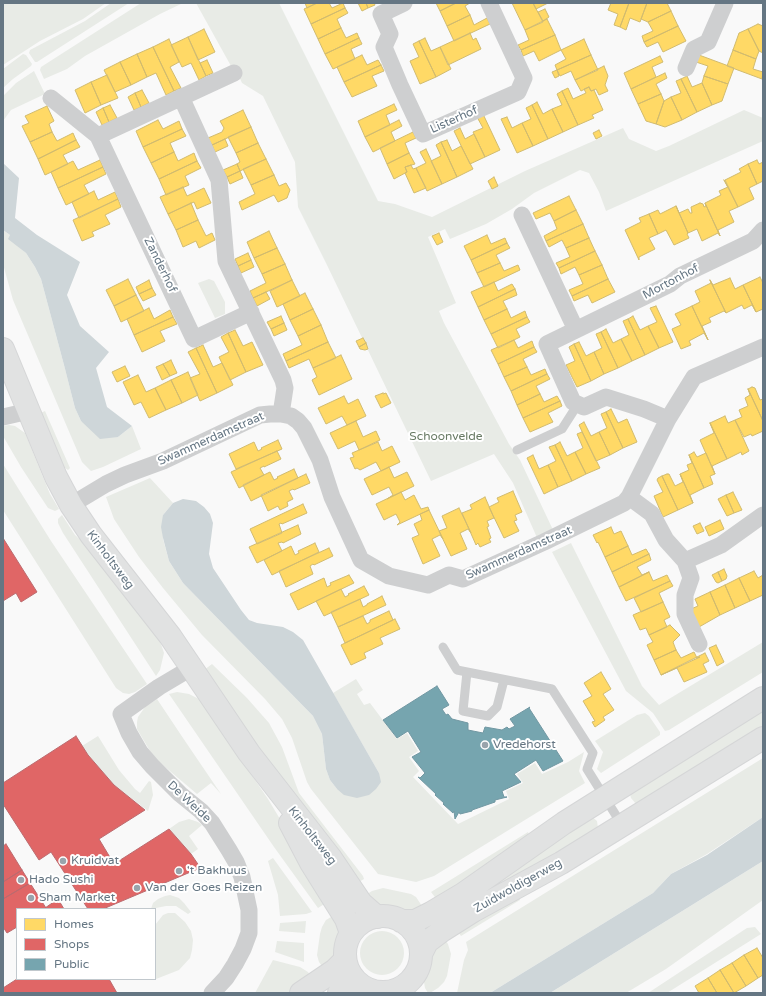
<!DOCTYPE html>
<style>
body{margin:0}
#map{position:relative;width:766px;height:996px;overflow:hidden;background:#f9f9f9;font-family:"Varela Round",sans-serif}
canvas{display:block}
.frame{position:absolute;inset:0;border:4px solid #657683;pointer-events:none}
.legend{position:absolute;left:16px;top:908px;width:140px;height:72px;box-sizing:border-box;background:#fff;border:1px solid #c1c8cd;margin:0;padding:5px 7px;list-style:none;font-size:12px;color:#657683}
.legend li{display:flex;align-items:center;gap:8px;height:20px}
.legend b{width:20px;border:1px solid #c1c8cd}
</style>
<div id="map">
<canvas width="766" height="996"></canvas>
<div class="frame"></div>
<ul class="legend">
<li><b style="height:11px;background:#ffd966"></b>Homes</li>
<li><b style="height:11px;background:#e06666"></b>Shops</li>
<li><b style="height:11px;background:#76a5af"></b>Public</li>
</ul>
</div>
<script>
const ctx = document.querySelector('canvas').getContext('2d');
ctx.lineJoin = 'round';
function paint(path, color) { ctx.fillStyle = color; ctx.fill(path, 'evenodd'); }
const poly = rows => new Path2D(rows.map(r => 'M' + r).join(''));
function trace(path, color, width, dash) { ctx.strokeStyle = color; ctx.lineWidth = width; ctx.lineCap = dash ? 'butt' : 'round'; ctx.setLineDash(dash || []); ctx.stroke(path); }
function drawText(font, color, halo, rows, align = 'center') {
  ctx.font = font + ' "Varela Round",sans-serif'; ctx.lineWidth = 4; ctx.setLineDash([]); ctx.textBaseline = 'middle'; ctx.strokeStyle = halo; ctx.fillStyle = color; for (const [text, x, y, turn = 0] of rows) {
    ctx.save(); ctx.translate(x, y); ctx.rotate((+turn || 0) * Math.PI / 180); ctx.textAlign = isNaN(turn) ? turn : align; if (halo) ctx.strokeText(text, 0, 0); ctx.fillText(text, 0, 0); ctx.restore();
  }
}
paint(poly([
 [3,3,106,3,83,19,40,41,3,65],
 [111,3,129,3,37,62,35,62,29,53,30,50,85,21],
 [141,3,183,3,160,14,85,56,67,69,44,79,40,70,41,67],
 [196,3,279,3,378,201,395,204,432,217,525,171,623,128,629,139,656,151,669,146,744,110,763,118,763,141,606,211,599,192,589,173,580,170,534,193,512,209,486,224,450,239,445,229,428,237,456,303,439,311,444,323,509,444,520,460,554,532,538,540,513,483,494,454,431,481,326,263,298,207,295,162,263,96,242,83,234,65,231,66],
 [23,54,26,55,32,64,31,66,13,79,3,88,3,69],
 [34,71,45,94,11,110,3,121,3,96,16,83],
 [3,230,10,235,18,246,26,253,35,267,41,279,64,365,75,408,81,421,118,437,132,426,141,449,103,467,91,471,82,462,13,300,3,264],
 [209,279,214,281,225,302,225,314,215,318,198,283],
 [45,411,70,468,68,470,62,466,38,414],
 [9,425,15,426,25,433,50,494,59,509,55,511,48,508,21,467,3,436,3,426],
 [3,464,51,541,147,684,135,692,129,694,123,693,116,688,3,510],
 [150,478,173,503,163,515,163,539,169,561,183,583,313,716,322,734,326,769,330,780,337,789,379,773,333,693,356,679,363,690,357,694,364,705,370,703,397,739,407,733,418,751,409,757,419,771,413,777,458,824,509,799,506,791,523,783,517,774,535,763,542,774,568,762,584,752,579,771,585,783,434,876,416,882,378,874,311,789,307,782,292,738,282,719,265,699,202,635,163,588,139,557,114,519,106,497],
 [62,515,75,535,84,543,159,638,164,653,160,670,156,676,63,533,58,523,58,519],
 [571,543,642,686,659,705,763,642,763,672,669,730,665,731,653,713,626,691,552,552],
 [212,664,247,698,269,723,282,747,299,793,363,876,364,879,355,884,292,801,204,670],
 [177,692,189,694,199,699,206,708,268,799,329,901,318,908,274,847,169,694],
 [157,699,183,738,221,794,211,783,197,794,158,761,150,751,137,729,137,722,138,717,145,707],
 [763,706,763,729,640,805,636,804,631,798,630,794],
 [645,713,649,716,660,732,660,735,601,773,597,769,603,752,595,741,637,715],
 [98,736,119,770,135,789,140,793,149,781,151,782,153,795,148,811,114,785,88,755,82,746],
 [763,758,763,817,707,854,671,874,653,893,490,993,457,993,464,960,468,950,466,942],
 [591,816,597,821,598,828,471,905,475,891],
 [189,819,198,822,202,825,189,836,198,849,191,854,169,829,179,822],
 [528,832,530,838,438,901,431,892],
 [273,858,312,912,306,914,280,916,278,895,268,861],
 [763,861,763,900,666,969,626,993,550,993],
 [383,888,411,894,416,897,424,909,407,914,383,909,364,896,372,891],
 [170,895,179,898,184,903,191,912,188,914,176,906,166,906,151,909,153,903,158,899,165,896],
 [520,897,520,900,461,936,456,929],
 [168,913,175,913,185,922,191,931,193,940,192,950,190,958,179,970,156,979,155,978,155,925,163,915],
 [336,914,342,934,339,950,324,969,319,962,317,955,320,934,322,927,326,920],
 [306,921,305,933,279,931,280,923],
 [755,927,761,934,667,993,648,993,747,928],
 '360 953a22 22 0 1 1 44 0a22 22 0 1 1-44 0Z',
 [443,937,448,944,451,954,447,976,444,982,438,988,430,993,428,993,425,988,423,976,427,958],
 [277,941,304,943,304,962,275,952],
 [273,960,300,967,308,972,312,979,292,993,255,993]
]), '#e8ebe6');
paint(poly([
 [3,163,19,178,15,218,37,235,80,262,67,295,80,326,109,352,96,368,107,407,132,426,118,437,100,439,81,421,75,408,64,365,41,279,35,267,26,253,8,239,10,235,3,230],
 [183,499,196,501,204,507,210,514,213,523,209,554,213,568,241,610,249,620,257,623,283,627,293,632,303,640,379,773,381,782,376,789,369,795,357,798,344,795,337,789,330,780,326,769,322,734,313,716,183,583,169,561,163,538,161,527,163,515,173,503],
 [763,817,763,861,550,993,490,993,653,893,671,874,707,855]
]), '#ced6d9');
const homes = poly([
 [305,3,317,3,307,8,305,3],
 [317,3,329,3,332,8,343,3,345,8,311,24,304,9,317,3],
 [358,3,366,3,368,8,362,11,358,3],
 [366,3,374,3,375,5,368,8,366,3],
 [436,3,456,3,440,11,436,3],
 [456,3,470,3,465,6,470,15,447,26,440,11,456,3],
 [512,3,533,3,543,22,525,30,512,3],
 [533,3,548,3,536,9,533,3],
 [611,3,629,3,620,27,614,25,618,14,608,10,611,3],
 [629,3,647,3,640,22,630,18,626,30,620,27,629,3],
 [647,3,667,3,671,11,648,22,641,19,647,3],
 [345,8,348,13,337,19,341,28,318,39,311,24,345,8],
 [545,9,549,17,543,21,538,12,545,9],
 [671,11,678,26,644,42,642,36,653,31,648,22,671,11],
 [470,15,474,25,487,18,490,24,454,41,447,26,470,15],
 [547,19,555,35,521,50,518,45,529,40,525,30,547,19],
 [758,24,763,26,763,53,759,51,748,29,758,24],
 [678,26,686,41,663,52,658,42,647,47,644,42,678,26],
 [341,28,346,38,357,33,359,38,325,54,318,39,341,28],
 [204,29,215,52,198,60,188,37,204,29],
 [748,29,759,51,756,59,733,50,739,33,748,29],
 [470,33,473,40,476,38,481,49,448,65,440,47,470,33],
 [555,35,561,50,539,61,534,51,523,56,521,50,555,35],
 [188,37,206,76,199,80,191,63,182,67,171,45,188,37],
 [359,38,362,44,351,49,355,59,333,69,325,54,359,38],
 [425,38,431,51,440,47,451,69,436,77,419,41,425,38],
 [169,39,179,62,170,67,181,88,174,91,153,47,169,39],
 [584,39,591,55,557,70,555,65,566,59,561,50,584,39],
 [419,41,436,77,420,84,410,61,419,57,413,44,419,41],
 [153,47,174,91,166,95,156,73,147,77,137,54,153,47],
 [733,50,756,59,753,69,763,72,762,79,727,66,733,50],
 [137,54,147,77,131,85,120,62,137,54],
 [362,55,367,65,378,60,381,65,344,82,337,67,362,55],
 [591,55,598,70,575,80,571,71,560,76,557,70,591,55],
 [699,55,734,68,728,84,704,76,708,66,696,62,699,55],
 [660,56,663,62,652,67,656,77,631,89,624,73,660,56],
 [207,60,213,73,206,76,200,63,207,60],
 [120,62,131,85,115,92,104,70,120,62],
 [381,65,384,71,372,76,377,86,352,97,344,82,381,65],
 [604,66,608,76,605,85,608,91,599,95,596,89,591,91,589,87,581,91,575,80,604,66],
 [557,70,559,76,555,78,552,72,557,70],
 [665,73,667,78,656,84,661,94,638,104,631,89,665,73],
 [107,75,118,98,101,105,91,82,107,75],
 [687,76,692,87,702,83,712,105,697,112,681,79,687,76],
 [704,76,728,84,722,101,712,105,702,83,704,76],
 [681,79,697,112,682,120,671,97,681,93,676,81,681,79],
 [91,82,101,105,85,113,75,90,91,82],
 [589,87,591,91,594,90,603,110,592,115,594,118,578,125,562,91,568,88,573,99,586,93,584,89,589,87],
 [142,90,149,103,141,107,135,93,142,90],
 [562,91,578,125,563,132,552,109,562,105,557,94,562,91],
 [135,93,141,107,134,110,128,97,135,93],
 [661,94,664,101,656,124,646,121,638,104,661,94],
 [671,97,682,120,665,127,656,124,664,101,671,97],
 [537,102,543,114,552,109,563,132,548,139,532,105,537,102],
 [394,104,397,110,386,115,390,125,365,137,358,121,394,104],
 [110,105,117,118,109,122,103,108,110,105],
 [532,105,548,139,533,146,522,123,531,119,526,108,532,105],
 [47,106,54,121,49,124,52,132,30,142,22,126,29,123,25,116,47,106],
 [103,108,109,122,102,125,96,112,103,108],
 [243,110,251,127,212,145,208,138,222,132,224,128,220,121,243,110],
 [483,114,500,150,485,157,473,132,483,128,477,117,483,114],
 [507,117,512,128,522,123,533,146,517,153,501,119,507,117],
 [158,120,163,129,179,121,182,129,143,147,136,131,158,120],
 [399,120,402,126,391,132,395,141,373,152,365,137,399,120],
 [251,127,258,143,236,153,228,137,251,127],
 [460,128,465,139,474,134,485,157,470,164,454,131,460,128],
 [182,129,186,136,170,143,174,152,151,163,143,147,182,129],
 [599,130,602,136,596,139,593,133,599,130],
 [52,132,57,141,73,133,76,140,38,159,30,142,52,132],
 [413,132,416,138,405,143,409,153,387,164,380,148,413,132],
 [225,139,228,146,215,152,212,145,225,139],
 [76,140,80,147,63,155,68,164,45,175,38,159,76,140],
 [447,140,452,151,461,146,473,169,457,177,441,142,447,140],
 [441,142,457,177,442,184,431,161,441,156,436,145,441,142],
 [258,143,266,159,240,171,237,164,240,162,236,153,258,143],
 [426,149,442,184,427,191,416,168,426,163,420,152,426,149],
 [174,152,178,161,194,153,197,161,159,179,151,163,174,152],
 [409,153,415,164,405,167,407,172,394,179,387,164,409,153],
 [266,159,274,175,251,185,243,169,266,159],
 [100,160,103,167,58,188,51,172,73,161,78,170,100,160],
 [757,160,759,164,763,162,763,181,757,184,748,164,757,160],
 [197,161,201,168,185,176,189,185,166,195,159,179,197,161],
 [237,164,240,171,227,177,223,170,237,164],
 [748,164,757,184,749,188,754,199,738,207,725,180,741,172,739,169,748,164],
 [411,165,413,169,416,168,426,188,414,193,405,173,407,172,405,167,411,165],
 [103,167,106,174,84,185,89,194,66,205,58,188,103,167],
 [240,171,243,178,230,184,227,177,240,171],
 [274,175,279,186,286,183,290,190,287,198,278,202,274,195,242,210,239,202,255,194,251,185,274,175],
 [494,177,498,186,492,189,488,181,494,177],
 [724,180,738,207,729,211,734,222,718,230,720,236,705,203,721,195,719,191,728,187,724,180],
 [183,187,187,196,204,188,211,203,197,209,194,202,168,214,160,197,183,187],
 [94,191,98,200,115,192,118,199,79,218,72,202,94,191],
 [569,196,576,210,554,221,550,213,536,219,533,213,569,196],
 [118,199,121,207,105,215,110,224,92,232,94,236,82,241,73,220,118,199],
 [191,203,198,220,176,230,168,214,191,203],
 [700,203,703,204,704,207,706,206,705,203,720,236,718,233,702,241,697,229,688,233,676,206,679,213,688,209,690,213,692,213,691,207,700,203],
 [676,206,688,233,687,234,689,238,674,245,666,230,658,234,649,214,658,210,660,214,676,206],
 [576,210,583,224,546,241,544,236,557,229,554,221,576,210],
 [649,214,658,234,649,238,655,249,639,257,639,260,625,230,641,222,639,218,649,214],
 [198,220,206,236,212,233,215,240,199,248,196,241,183,247,176,230,198,220],
 [583,224,589,238,566,248,562,240,549,247,546,241,583,224],
 [269,231,277,248,254,258,247,242,269,231],
 [439,233,443,242,437,245,432,236,439,233],
 [487,235,491,244,505,238,507,243,471,260,464,246,487,235],
 [589,238,595,251,559,268,556,263,570,257,566,248,589,238],
 [507,243,510,248,496,255,500,263,477,273,471,260,507,243],
 [277,248,285,264,262,274,254,258,277,248],
 [595,251,602,265,579,275,575,267,561,274,559,268,595,251],
 [248,253,251,260,238,266,235,259,248,253],
 [251,260,254,267,241,273,238,266,251,260],
 [500,263,504,271,518,265,520,270,484,287,477,273,500,263],
 [285,264,292,280,253,298,250,291,266,283,262,274,285,264],
 [602,265,608,279,572,296,569,290,583,284,579,275,602,265],
 [760,277,763,283,763,309,756,312,743,285,760,277],
 [730,278,735,289,743,285,756,312,752,305,744,309,742,305,726,313,710,280,713,285,730,278],
 [128,279,136,295,114,306,106,290,128,279],
 [608,279,615,292,592,303,588,295,574,301,572,296,608,279],
 [149,280,152,288,139,294,136,287,149,280],
 [292,280,300,296,277,307,270,291,292,280],
 [710,280,726,313,724,311,709,318,711,322,702,326,708,340,692,306,700,302,695,291,711,283,710,280],
 [494,282,498,291,512,284,515,289,478,307,471,292,494,282],
 [152,288,156,295,143,301,139,294,152,288],
 [515,289,517,295,503,301,507,309,484,320,478,307,515,289],
 [266,292,270,299,257,306,253,298,266,292],
 [305,293,313,309,290,320,283,304,305,293],
 [136,295,144,311,121,322,114,306,136,295],
 [656,306,673,342,659,348,648,326,657,322,650,308,656,306],
 [692,306,708,340,704,333,689,341,691,345,681,349,672,329,681,325,675,314,692,306],
 [149,308,154,319,170,310,173,317,134,335,127,319,149,308],
 [313,309,321,325,298,336,290,320,313,309],
 [507,309,511,318,525,311,527,317,491,334,484,320,507,309],
 [281,316,284,323,271,329,267,322,281,316],
 [633,316,640,330,648,326,659,348,645,355,628,319,633,316],
 [173,317,177,324,160,331,165,341,142,352,134,335,173,317],
 [527,317,530,322,516,329,520,337,498,348,491,334,527,317],
 [628,319,645,355,632,361,621,339,629,335,623,321,628,319],
 [284,323,287,330,274,336,271,329,284,323],
 [321,325,328,342,286,361,283,354,302,345,298,336,321,325],
 [606,329,613,343,621,339,632,361,618,368,601,332,606,329],
 [235,330,243,346,252,342,263,365,246,372,228,333,235,330],
 [601,332,618,368,604,374,594,352,602,348,596,334,601,332],
 [228,333,246,372,230,380,219,357,229,352,221,337,228,333],
 [363,338,366,343,359,347,356,341,363,338],
 [514,340,518,348,532,341,534,347,498,364,491,350,514,340],
 [328,342,336,358,313,368,309,359,289,368,286,361,328,342],
 [579,342,586,356,594,352,604,374,591,381,574,344,579,342],
 [366,343,368,349,365,350,360,349,359,347,366,343],
 [574,344,591,381,577,387,566,365,575,361,569,347,574,344],
 [203,345,213,367,222,363,233,385,217,393,196,348,203,345],
 [534,347,537,352,523,359,527,367,504,377,498,364,534,347],
 [196,348,217,393,200,401,190,378,200,374,188,352,196,348],
 [341,355,352,379,319,395,312,380,317,377,313,368,341,355],
 [171,360,177,373,170,376,163,364,171,360],
 [163,364,170,376,162,380,156,367,163,364],
 [125,366,130,376,117,382,112,372,125,366],
 [527,367,531,375,545,369,547,374,511,391,504,377,527,367],
 [188,372,198,395,182,403,171,380,188,372],
 [547,374,550,379,536,386,540,394,517,405,511,391,547,374],
 [138,375,146,392,155,388,166,410,149,418,141,402,134,405,123,382,138,375],
 [171,380,182,403,166,410,155,388,171,380],
 [752,387,755,388,760,400,763,399,763,421,748,389,752,387],
 [748,389,763,421,763,431,752,436,751,434,744,437,735,420,742,417,739,410,748,406,745,398,750,395,748,389],
 [383,393,383,394,386,393,391,403,381,408,375,396,383,393],
 [540,394,544,402,557,396,560,401,523,418,517,405,540,394],
 [344,396,348,404,358,399,366,416,347,425,342,416,326,424,318,408,344,396],
 [560,401,562,406,548,413,553,422,530,432,523,418,560,401],
 [611,409,618,423,627,419,637,442,623,448,606,412,611,409],
 [606,412,623,448,610,455,599,432,607,428,601,414,606,412],
 [725,416,728,423,735,420,749,451,742,455,741,452,727,459,710,423,725,416],
 [356,421,363,437,376,431,380,440,359,450,355,441,338,449,330,433,356,421],
 [584,422,591,436,599,432,610,455,596,461,579,425,584,422],
 [710,423,727,459,712,466,715,474,700,440,714,433,710,423],
 [582,432,600,468,586,474,575,452,583,448,577,434,582,432],
 [278,440,282,449,236,469,229,454,254,442,258,451,262,449,261,448,278,440],
 [378,442,382,451,392,446,400,462,381,471,376,462,360,470,357,468,355,469,350,458,354,457,352,453,378,442],
 [560,442,567,456,575,452,586,474,572,481,555,445,560,442],
 [555,445,572,481,558,487,548,465,556,461,549,447,555,445],
 [277,451,281,459,264,467,264,466,260,468,264,475,239,488,231,472,277,451],
 [694,452,697,457,706,453,715,474,710,476,713,484,704,488,689,455,694,452],
 [533,455,539,469,548,465,558,487,544,494,527,458,533,455],
 [689,455,704,488,690,495,693,503,680,474,689,470,687,465,692,463,689,455],
 [389,467,394,478,407,472,414,486,387,499,393,495,389,487,372,495,364,479,389,467],
 [294,469,298,478,251,501,243,485,270,472,274,480,278,478,277,477,294,469],
 [306,474,310,483,294,490,293,489,289,491,293,499,287,502,288,506,280,510,278,506,268,511,261,495,306,474],
 [667,474,669,474,675,486,683,482,680,474,693,503,678,510,662,476,667,474],
 [662,476,678,510,663,517,654,496,663,492,657,480,658,478,662,476],
 [513,491,522,512,515,515,517,520,514,521,519,531,504,538,489,507,499,502,497,498,513,491],
 [401,492,405,500,414,495,421,509,428,507,429,510,397,525,400,522,396,514,384,520,376,504,401,492],
 [733,492,742,510,734,513,726,495,733,492],
 [726,495,734,513,727,516,718,499,726,495],
 [485,497,494,518,487,521,489,526,487,527,491,538,489,539,491,542,480,547,478,543,476,545,462,513,472,509,470,505,485,497],
 [303,504,307,513,282,524,281,523,279,524,282,533,257,544,250,529,303,504],
 [459,508,471,533,468,529,460,533,467,549,451,556,439,531,447,528,442,516,459,508],
 [429,510,443,539,440,535,432,539,440,556,423,564,412,538,419,535,414,524,422,520,420,514,429,510],
 [720,520,724,529,709,536,705,527,720,520],
 [700,523,704,531,697,534,693,526,700,523],
 [298,525,301,534,283,543,282,542,278,543,282,551,257,563,249,547,298,525],
 [611,527,614,534,621,531,628,546,605,557,598,542,597,543,593,535,611,527],
 [315,543,319,552,272,575,264,560,291,546,295,555,299,553,298,551,315,543],
 [628,546,632,555,646,549,649,554,612,572,605,557,628,546],
 [329,548,333,556,314,565,313,564,310,566,313,574,286,587,279,571,329,548],
 [649,554,651,560,637,567,642,575,649,572,619,587,612,572,649,554],
 [724,569,727,576,726,579,722,581,718,572,724,569],
 [754,571,758,578,763,575,763,595,750,601,739,578,754,571],
 [649,572,653,581,667,575,670,581,626,601,619,587,649,572],
 [718,572,722,581,718,583,716,582,712,575,718,572],
 [349,575,354,583,298,610,290,594,324,578,327,587,331,585,330,583,349,575],
 [739,578,750,601,735,608,725,585,739,578],
 [670,581,673,586,659,593,663,602,641,612,634,598,670,581],
 [725,585,735,608,720,615,710,592,725,585],
 [364,586,369,595,324,616,316,601,341,589,345,597,349,595,348,594,364,586],
 [710,592,720,615,699,627,691,609,698,606,695,599,710,592],
 [382,596,386,605,338,627,331,612,360,599,363,607,367,605,367,604,382,596],
 [663,602,670,617,664,620,667,627,649,635,646,628,640,630,633,615,663,602],
 [389,611,393,620,345,643,338,627,363,616,367,624,370,622,370,620,389,611],
 [395,619,400,629,380,638,383,644,364,653,366,658,351,665,341,645,395,619],
 [670,625,680,635,673,642,676,650,654,660,647,645,653,642,649,635,670,625],
 [716,645,724,662,717,666,709,648,716,645],
 [676,650,681,658,694,652,697,658,700,657,661,675,654,660,676,650],
 [705,653,709,661,703,664,707,672,684,682,677,668,661,675,705,653],
 [601,672,611,689,603,694,614,710,603,717,605,720,595,727,592,722,595,721,583,701,592,696,584,683,601,672],
 [757,948,763,958,763,975,758,978,744,955,757,948],
 [744,955,758,978,746,986,732,963,744,955],
 [732,963,746,986,734,993,720,970,732,963],
 [720,970,734,993,717,993,708,978,720,970],
 [708,978,717,993,699,993,695,986,708,978]
]);
paint(homes, '#ffd966');
trace(homes, '#d1bb6f', 1);
const shops = poly([
 [3,538,37,592,21,602,16,593,3,601,3,538],
 [76,736,88,755,114,785,145,810,99,839,114,864,169,829,191,854,202,870,200,868,103,909,88,909,51,852,39,860,3,804,3,783,76,736],
 [6,844,22,870,3,882,3,846,6,844],
 [22,870,30,883,3,899,3,882,22,870],
 [30,883,46,908,44,909,17,909,17,927,7,933,3,927,3,899,30,883],
 [58,899,64,909,44,909,45,908,58,899],
 [17,979,109,979,117,993,3,993,3,988,17,979]
]);
paint(shops, '#e06666');
trace(shops, '#bb6b6f', 1);
const public = poly([
 [437,686,449,705,442,709,446,715,448,714,452,719,468,723,468,730,483,733,485,727,502,730,507,727,509,729,515,726,510,719,530,707,529,708,563,761,543,771,536,760,514,774,521,782,502,791,504,797,507,797,495,800,495,802,472,810,472,811,460,814,459,812,455,819,454,811,453,813,443,804,444,803,435,795,436,794,418,777,420,778,425,773,412,757,421,752,408,731,397,738,383,720,437,686]
]);
paint(public, '#76a5af');
trace(public, '#7197a2', 1);
const secondary = poly([
 [3,349,56,477,71,505,91,535,170,636,249,753,330,857,361,903,377,917],
 [290,823,311,863,346,919,351,933],
 '345 954a38 38 0 1 1 76 0a38 38 0 1 1-76 0Z',
 [401,921,415,921,431,913,463,894,564,823,763,698],
 [421,954,427,942,443,930,473,911,561,863,763,738],
 [301,993,335,970,343,962,345,958],
 [339,993,356,982]
]);
trace(secondary, '#d5d6d7', 24);
trace(poly([
 [517,450,562,429,578,404],
 [443,647,457,670,552,689,593,753,587,769,622,825],
 [467,672,463,711,488,716,497,707,504,680]
]), '#cecfd0', 9);
trace(poly([
 [404,3,381,14,390,34,384,47,400,85,423,134,518,92,524,78,489,3],
 [686,68,694,49,708,42,725,3],
 [234,73,98,136,194,339,251,312],
 [181,97,219,180,226,261,283,380,285,388,281,414],
 [51,98,98,136],
 [522,215,576,330],
 [3,417,29,411],
 [668,419,644,409,606,397,584,407,573,402,547,344,670,284,680,276,753,241,763,230],
 [629,497,652,514,666,540,685,561,721,545,763,515],
 [71,505,106,484,125,475,163,461,260,415,270,414,281,414,291,416,298,421,304,428,320,460,332,497,361,560,389,576,428,585,449,575,463,579,544,542,624,503,629,497,668,419,694,377,763,347],
 [685,561,691,578,685,595,685,614,699,644],
 [191,668,159,687,121,714,129,733,140,752,152,766,180,794,201,811,212,823,229,850,236,862,242,877,249,910,249,933,243,949,235,964,226,978,212,993]
]), '#cecfd0', 17);
trace(secondary, '#e1e2e2', 22);
for (const [x, y, r, color] of [
 [485,745,4,"#99a4ac"],
 [63,861,4,"#99a4ac"],
 [179,871,4,"#99a4ac"],
 [21,880,4,"#99a4ac"],
 [137,888,4,"#99a4ac"],
 [31,898,4,"#99a4ac"]
]) { const dot = new Path2D(); dot.arc(x, y, r, 0, 2 * Math.PI); ctx.fillStyle = color; ctx.fill(dot); trace(dot, '#fff', 1.5); }
drawText('12px', '#657683', '#fff', [
 ["Listerhof",454,120,-24],
 ["Zanderhof",160,265,64],
 ["Mortonhof",671,282,-28],
 ["Swammerdamstraat",211,439,-24],
 ["Swammerdamstraat",519,553,-24],
 ["Kinholtsweg",110,560,53],
 ["De Weide",189,802,43],
 ["Kinholtsweg",312,836,52],
 ["Zuidwoldigerweg",518,886,-29]
]);
drawText('12px', '#687a64', '#fff', [
 ["Schoonvelde",446,437]
]);
drawText('12px', '#657683', '#fff', [
 ["Vredehorst",493,745],
 ["Kruidvat",71,861],
 ["'t Bakhuus",187,871],
 ["Hado Sushi",29,880],
 ["Van der Goes Reizen",145,888],
 ["Sham Market",39,898]
], 'left');
</script>
